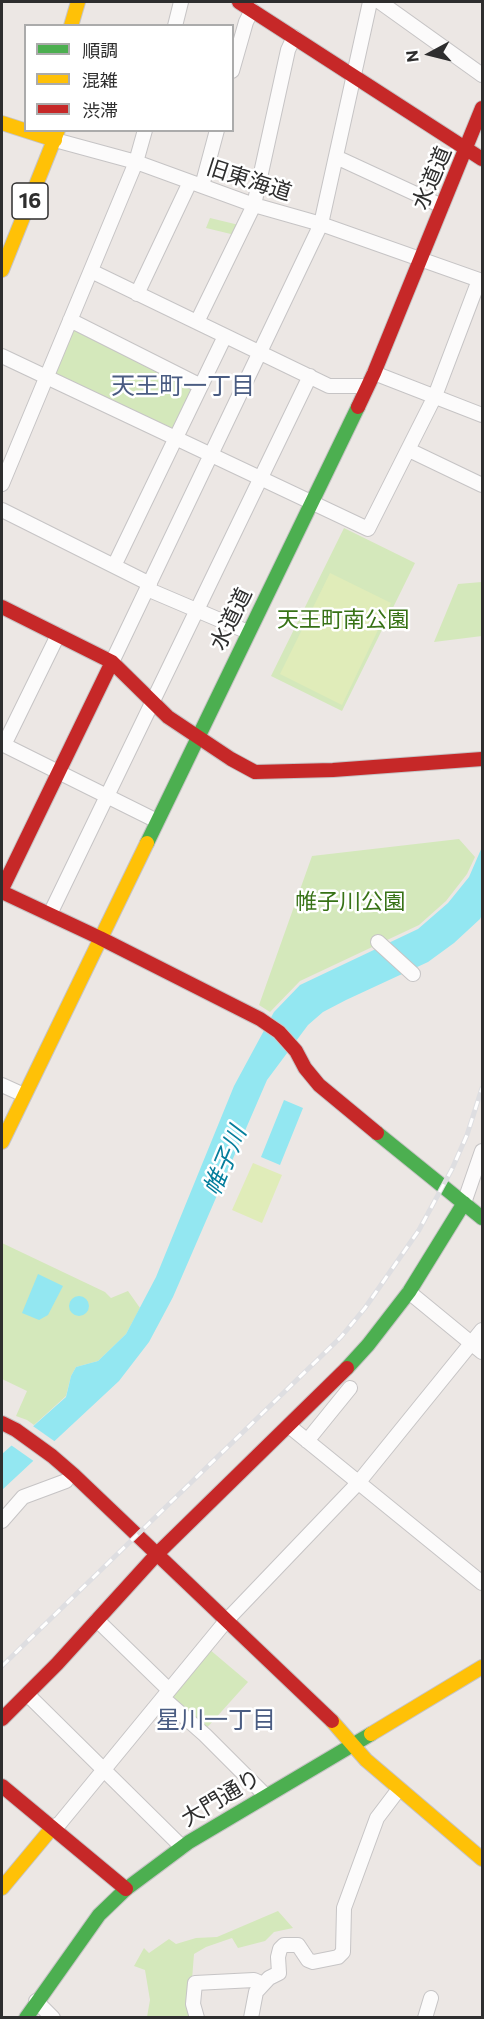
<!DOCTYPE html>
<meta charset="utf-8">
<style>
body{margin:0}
#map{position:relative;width:484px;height:2019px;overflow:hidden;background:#ece7e4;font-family:Commissioner,"Noto Sans JP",sans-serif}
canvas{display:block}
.frame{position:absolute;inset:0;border:3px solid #2e2e2e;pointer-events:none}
.legend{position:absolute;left:24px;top:24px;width:210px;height:108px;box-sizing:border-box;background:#fff;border:2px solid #ababab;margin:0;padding:8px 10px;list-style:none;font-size:18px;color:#2e2e2e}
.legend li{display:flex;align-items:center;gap:12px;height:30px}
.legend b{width:30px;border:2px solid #ababab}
.north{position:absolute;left:400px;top:24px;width:60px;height:60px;-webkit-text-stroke:4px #fff;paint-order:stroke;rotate:263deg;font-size:16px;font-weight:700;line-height:24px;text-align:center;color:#2e2e2e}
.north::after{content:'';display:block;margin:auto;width:21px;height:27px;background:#2e2e2e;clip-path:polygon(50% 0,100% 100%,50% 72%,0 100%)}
</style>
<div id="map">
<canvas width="484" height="2019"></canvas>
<div class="frame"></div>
<ul class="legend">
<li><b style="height:8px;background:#4caf50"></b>順調</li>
<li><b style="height:8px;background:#ffc107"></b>混雑</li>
<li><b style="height:8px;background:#c62828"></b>渋滞</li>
</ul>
<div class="north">N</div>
</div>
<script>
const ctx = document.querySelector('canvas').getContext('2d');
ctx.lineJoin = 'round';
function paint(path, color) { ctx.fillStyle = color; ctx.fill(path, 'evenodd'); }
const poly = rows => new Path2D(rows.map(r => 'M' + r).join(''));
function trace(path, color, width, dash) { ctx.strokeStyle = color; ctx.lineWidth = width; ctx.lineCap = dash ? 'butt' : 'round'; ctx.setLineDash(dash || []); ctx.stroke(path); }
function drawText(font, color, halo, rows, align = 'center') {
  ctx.font = font + ' Commissioner,"Noto Sans JP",sans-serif'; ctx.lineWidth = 5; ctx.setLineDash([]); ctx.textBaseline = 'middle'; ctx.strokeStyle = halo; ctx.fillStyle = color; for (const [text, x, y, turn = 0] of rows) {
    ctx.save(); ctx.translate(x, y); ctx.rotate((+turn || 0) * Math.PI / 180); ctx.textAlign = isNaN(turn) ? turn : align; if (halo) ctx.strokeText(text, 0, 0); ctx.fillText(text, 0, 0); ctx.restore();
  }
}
paint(poly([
 [210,218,239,225,235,235,206,228],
 [78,327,194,386,176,432,55,374,72,330],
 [344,528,415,563,342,711,271,676],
 [482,582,482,636,434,642,458,584],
 [459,839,475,857,467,874,446,901,419,925,300,981,270,1012,259,1005,312,856],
 [2,1243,105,1292,111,1298,128,1291,140,1308,126,1334,98,1361,76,1367,71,1376,66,1396,34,1425,27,1420,16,1416,27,1391,2,1379],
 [209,1649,248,1682,204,1731,167,1698],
 [278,1911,293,1928,274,1932,265,1941,238,1948,232,1938,206,1947,194,1954,190,2005,193,2017,147,2017,150,2000,145,1970,134,1966,144,1948,149,1953,169,1939,176,1944,196,1938,217,1937]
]), '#d4e8bb');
paint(poly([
 [330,573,391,603,342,705,280,674],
 [253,1163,282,1175,262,1223,232,1210]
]), '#e0ecb9');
paint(poly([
 [482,847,482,915,480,919,454,943,428,962,346,1000,323,1012,308,1025,267,1080,173,1297,149,1342,119,1381,2,1490,2,1454,66,1397,71,1376,76,1367,98,1361,126,1334,156,1277,234,1086,274,1012,300,985,418,929,448,903,469,877],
 [284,1100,303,1108,280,1165,261,1157],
 [38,1274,63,1286,48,1315,39,1320,22,1313],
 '69 1306a10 10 0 1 1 20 0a10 10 0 1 1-20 0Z'
]), '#93e7f1');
paint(poly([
 [30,1424,57,1443,35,1462,8,1443]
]), '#ece7e4');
const street = poly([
 [380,2,482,75],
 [175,26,181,2],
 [232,71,246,22,252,10],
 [55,140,136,162,254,205,321,224,482,281],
 [336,157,442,206],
 [202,186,217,130],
 [91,271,329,386,367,386],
 [137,294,190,182],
 [70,320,201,386],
 [197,322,254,205,288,50,294,37],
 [2,356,368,529,435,396,479,280],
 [374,373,482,415],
 [409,450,482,485],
 [2,484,136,162,145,130],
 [2,510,150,584],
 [114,566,225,336],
 [147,589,248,632],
 [112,662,321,224,370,2],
 [2,744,157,821],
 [4,745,58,635],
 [50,914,310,376],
 [378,942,413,974],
 [2,1085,24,1095],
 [464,1203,482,1151],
 [409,1292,482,1352],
 [289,1426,482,1583],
 [307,1441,350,1388],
 [2,1521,23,1497,66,1481],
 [97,1620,169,1690],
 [27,1694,182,1847],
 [163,1698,205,1735,266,1796],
 [52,1828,60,1823,226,1621,358,1483,482,1330],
 [36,2001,53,2018],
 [197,2018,193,2004,195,1983,254,1980,263,1984],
 [251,2018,256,1992,269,1978,279,1973,278,1957,280,1949,284,1945,298,1945,308,1960,313,1962,338,1957,343,1952,344,1908,377,1818,399,1789],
 [425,2018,431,1998]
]);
const fast = poly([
 [147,843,358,407],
 [377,1133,482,1218],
 [347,1368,368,1345,409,1292,464,1203],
 [26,2018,99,1915,126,1889,189,1842,371,1734]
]);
const slow = poly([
 [71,26,78,2],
 [2,123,55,140],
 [2,270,58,130],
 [2,1142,147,843],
 [332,1721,366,1760,482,1859],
 [371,1734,482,1667],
 [2,1888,52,1828]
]);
const jam = poly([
 [239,2,482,159],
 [358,407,374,373,482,108],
 [2,607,112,662,168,717,231,759,255,772,333,770,482,759],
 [2,889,112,662],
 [2,892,100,938,260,1019,279,1032,296,1051,305,1068,319,1085,377,1133],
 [2,1423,16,1430,52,1456,74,1475,332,1721],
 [2,1719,57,1664,157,1554,347,1368],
 [2,1786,126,1889]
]);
trace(street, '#c6c4c5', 16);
trace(fast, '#c6c4c5', 16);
trace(slow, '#c6c4c5', 16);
trace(jam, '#c6c4c5', 16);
trace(street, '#fcfbfb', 14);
trace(fast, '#4caf50', 14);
trace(slow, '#ffc107', 14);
trace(jam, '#c62828', 14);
const rail = poly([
 [2,1666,341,1337,365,1308,419,1230,452,1169,467,1135,482,1088]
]);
trace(rail, '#dedee1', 5);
trace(rail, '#fff', 3, [9]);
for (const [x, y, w] of [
 [30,201,36]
]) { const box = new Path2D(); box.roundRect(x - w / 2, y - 18, w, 36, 4.5); ctx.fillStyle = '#fff'; ctx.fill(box); trace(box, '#2e2e2e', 1.5); }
drawText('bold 21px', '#2e2e2e', null, [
 ["16",30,201]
]);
drawText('22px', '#2e2e2e', '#fff', [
 ["水道道",432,178,-67],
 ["旧東海道",249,180,18],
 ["水道道",231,619,-64],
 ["大門通り",221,1798,-31]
]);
drawText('22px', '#377216', '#fff', [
 ["天王町南公園",343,620],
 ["帷子川公園",350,902]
]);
drawText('24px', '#4a5c82', '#fff', [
 ["天王町一丁目",183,386],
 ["星川一丁目",216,1720]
]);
drawText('italic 24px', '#057e9c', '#fff', [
 ["帷子川",225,1161,-67]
]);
</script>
